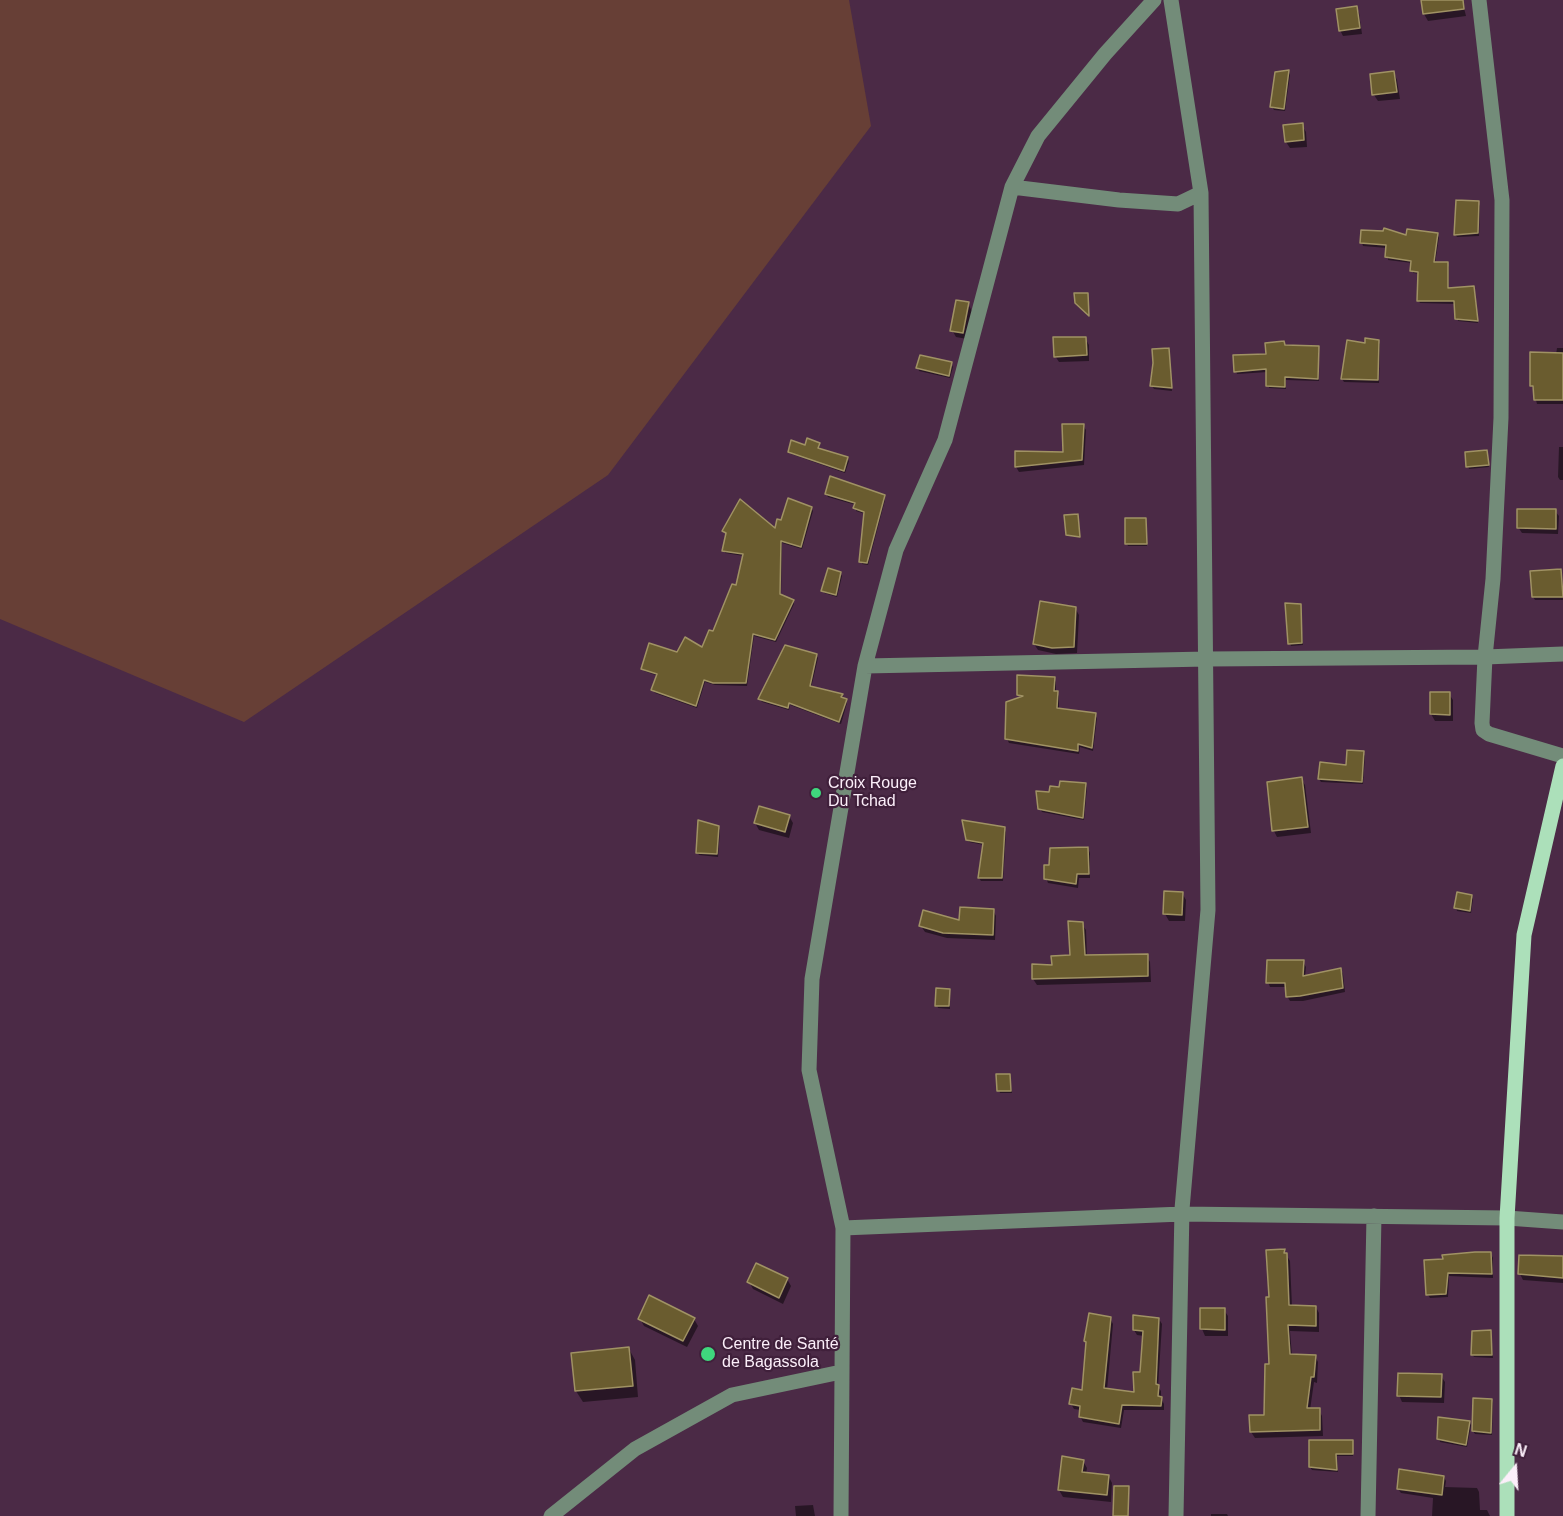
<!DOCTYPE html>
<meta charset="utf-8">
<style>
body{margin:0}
#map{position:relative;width:1563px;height:1516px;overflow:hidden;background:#4b2a46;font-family:Arial,sans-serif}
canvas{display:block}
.north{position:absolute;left:1485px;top:1438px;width:60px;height:60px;-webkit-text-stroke:4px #40203b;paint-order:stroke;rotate:18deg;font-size:16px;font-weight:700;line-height:24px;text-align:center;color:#fceffa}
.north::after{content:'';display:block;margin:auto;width:21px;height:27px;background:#fceffa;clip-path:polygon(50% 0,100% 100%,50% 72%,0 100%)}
</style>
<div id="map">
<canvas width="1563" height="1516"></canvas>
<div class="north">N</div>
</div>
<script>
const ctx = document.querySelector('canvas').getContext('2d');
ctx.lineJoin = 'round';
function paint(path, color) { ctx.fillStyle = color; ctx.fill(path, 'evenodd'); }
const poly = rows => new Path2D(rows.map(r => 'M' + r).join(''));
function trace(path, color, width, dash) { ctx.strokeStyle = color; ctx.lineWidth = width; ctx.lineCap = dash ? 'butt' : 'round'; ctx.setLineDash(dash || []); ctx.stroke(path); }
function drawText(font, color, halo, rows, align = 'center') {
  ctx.font = font + ' Arial,sans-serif'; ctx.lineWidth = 4.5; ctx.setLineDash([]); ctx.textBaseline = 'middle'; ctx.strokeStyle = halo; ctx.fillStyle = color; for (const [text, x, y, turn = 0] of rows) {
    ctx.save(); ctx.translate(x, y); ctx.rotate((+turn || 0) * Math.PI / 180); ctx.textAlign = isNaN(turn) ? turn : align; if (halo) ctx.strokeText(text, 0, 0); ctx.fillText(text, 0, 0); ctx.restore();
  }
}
paint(poly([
 [0,0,849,0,871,126,608,475,244,722,0,619]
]), '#673f36');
paint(poly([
 [1441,0,1462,0,1466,16,1428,21,1424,14],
 [1356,8,1359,13,1362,34,1343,36,1340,30],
 [1289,72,1290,75,1285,111,1274,110,1272,107],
 [1394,73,1397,80,1400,99,1378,101,1374,95],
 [1302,125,1306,132,1307,147,1290,148,1286,142],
 [1478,203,1480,206,1479,236,1457,237,1455,234],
 [1437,235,1439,237,1435,264,1447,264,1449,267,1449,290,1473,287,1478,323,1458,321,1456,304,1420,303,1418,300,1420,274,1413,273,1412,263,1388,260,1387,248,1363,246,1362,243],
 [968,304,972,311,967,339,956,337,952,330],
 [1085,338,1089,345,1089,361,1059,362,1055,356],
 [1378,341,1380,344,1379,383,1344,382,1342,379,1348,342,1366,345],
 [1286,346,1318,348,1319,350,1319,381,1286,380,1286,389,1269,388,1268,372,1237,374,1236,371],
 [1557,348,1563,348,1563,404,1537,404,1532,385,1556,355],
 [1168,349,1172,391,1154,389,1152,386],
 [951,364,953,367,950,378,919,371,918,368],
 [1083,425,1086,430,1084,465,1019,472,1016,467,1064,454],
 [819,444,820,450,847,459,849,461,845,473,791,454,789,451],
 [1559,447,1563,447,1563,480,1560,480,1558,477],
 [1486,452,1489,467,1469,469,1468,466],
 [826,494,884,497,885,500,868,565,862,564,861,561,865,514,856,511,856,505,828,497],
 [811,508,813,511,802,549,782,543,781,596,793,601,794,604,776,642,754,636,747,686,715,685,705,682,697,708,655,693,653,690,658,676,644,671,643,668,677,653,703,649,714,633,737,587,744,556,725,553,724,550,727,534,724,531,776,530,782,522],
 [1555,511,1559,516,1558,534,1522,533,1518,527],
 [1146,520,1147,546,1128,546,1127,544],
 [1560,570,1563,600,1535,600,1533,597],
 [840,573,842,576,837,597,824,593,823,590],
 [1300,605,1303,645,1291,646,1290,643],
 [1075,608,1079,615,1077,653,1056,654,1038,650,1034,644],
 [816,655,818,658,811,688,842,695,846,700,847,703,841,724,790,705,789,710,762,702,760,699],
 [1054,678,1056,682,1056,692,1059,696,1059,709,1095,715,1097,718,1093,751,1080,747,1079,754,1009,743,1007,739,1021,699,1018,694],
 [1449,694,1453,700,1453,721,1435,721,1431,714],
 [1363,753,1365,756,1363,784,1321,782,1319,779,1321,764,1348,767],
 [1301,779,1305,785,1311,833,1277,837,1274,831],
 [1086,785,1087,788,1084,820,1042,812,1040,809,1050,794],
 [789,816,793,823,789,838,759,830,755,823],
 [718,827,720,830,718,857,699,855,697,852],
 [1004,829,1006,832,1003,881,981,881,979,878,984,845,969,842,967,839],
 [1088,848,1090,853,1090,878,1079,878,1078,888,1048,883,1046,878,1050,866],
 [1182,893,1186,900,1185,921,1169,921,1165,914],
 [1471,896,1473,899,1471,913,1457,911,1456,908],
 [993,910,996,916,995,940,947,938,925,932,921,926,961,922],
 [1082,924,1086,930,1087,957,1147,956,1150,962,1151,982,1037,985,1033,979,1072,957],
 [1303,962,1306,967,1305,977,1341,970,1343,974,1345,992,1303,1001,1290,1001,1287,996,1287,987,1270,987,1268,982],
 [949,990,950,993,950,1009,938,1008,937,1005],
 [1009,1075,1012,1093,1000,1093,999,1090],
 [1284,1251,1290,1261,1292,1307,1316,1307,1319,1313,1319,1332,1290,1331,1292,1356,1315,1356,1318,1362,1317,1383,1314,1382,1310,1410,1319,1410,1322,1416,1323,1436,1255,1438,1251,1432,1266,1416,1270,1366,1271,1299],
 [1491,1254,1493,1258,1493,1278,1449,1276,1448,1297,1430,1298,1428,1295,1425,1261],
 [1563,1258,1563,1283,1523,1280,1520,1274],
 [787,1279,791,1286,783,1304,753,1289,749,1282],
 [1202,1309,1224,1310,1228,1316,1228,1336,1205,1336,1202,1329],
 [1110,1318,1113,1324,1107,1390,1135,1394,1141,1373,1144,1336,1137,1335,1134,1330,1159,1319,1162,1324,1158,1387,1161,1391,1161,1398,1164,1404,1164,1410,1124,1410,1121,1428,1083,1422,1080,1416,1081,1410,1074,1409,1071,1404,1083,1391],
 [640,1319,694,1319,698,1326,687,1347,644,1326],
 [1491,1331,1493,1358,1474,1357,1472,1354],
 [629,1349,635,1360,638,1397,583,1402,576,1391,573,1354],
 [1441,1376,1445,1382,1444,1403,1402,1402,1399,1395],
 [1492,1400,1493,1403,1492,1435,1475,1434,1473,1431],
 [1469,1422,1471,1425,1467,1447,1440,1442,1439,1439],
 [1352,1441,1353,1456,1337,1456,1338,1472,1312,1470,1310,1467],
 [1083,1461,1087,1468,1086,1474,1109,1477,1112,1483,1111,1502,1063,1497,1059,1490],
 [1444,1477,1446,1481,1445,1487,1477,1488,1479,1492,1480,1510,1487,1510,1490,1516,1432,1516,1433,1498,1401,1493,1398,1489],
 [813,1505,815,1516,796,1516,795,1506],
 [1211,1514,1227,1514,1228,1516,1211,1516]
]), '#0007');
const building = poly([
 [1421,0,1463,0,1464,9,1423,14,1421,0],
 [1357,6,1360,28,1339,31,1336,9,1357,6],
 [1289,70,1284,109,1270,107,1275,72,1289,70],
 [1394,71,1397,92,1372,95,1370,74,1394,71],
 [1303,123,1304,140,1285,142,1283,125,1303,123],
 [1456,200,1479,201,1478,233,1454,235,1456,200],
 [1384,228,1406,235,1407,229,1438,233,1434,262,1448,262,1448,288,1474,286,1478,321,1455,319,1454,301,1417,301,1418,272,1410,271,1411,261,1385,257,1386,245,1360,243,1361,230,1383,231,1384,228],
 [1074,293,1088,293,1089,316,1075,303,1074,293],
 [956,300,969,302,963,333,950,331,956,300],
 [1053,337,1086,337,1087,355,1054,357,1053,337],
 [1365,338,1379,340,1378,380,1341,379,1347,340,1365,343,1365,338],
 [1284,341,1285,345,1319,346,1318,379,1285,377,1285,387,1266,386,1266,369,1234,372,1233,355,1266,354,1265,343,1284,341],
 [1169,348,1172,388,1150,386,1153,363,1152,349,1169,348],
 [1530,352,1563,353,1563,400,1534,400,1533,386,1530,386,1530,352],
 [920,355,952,362,949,376,916,368,920,355],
 [1062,424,1084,424,1082,460,1015,467,1015,451,1063,452,1062,424],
 [807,438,820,443,818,448,848,457,844,471,788,452,791,440,805,445,807,438],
 [1487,450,1489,465,1466,467,1465,452,1487,450],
 [830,476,885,495,867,563,859,562,864,512,853,508,855,503,825,494,830,476],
 [788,498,812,507,801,547,781,541,780,594,794,600,775,640,753,634,746,683,713,683,704,680,696,706,651,690,657,674,641,669,649,643,677,652,685,637,702,647,709,630,713,631,732,584,736,585,743,554,722,551,726,533,722,531,740,499,775,528,777,519,781,520,788,498],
 [1517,509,1556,509,1556,529,1517,528,1517,509],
 [1078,514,1080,537,1066,535,1064,515,1078,514],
 [1125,518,1146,518,1147,544,1125,544,1125,518],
 [828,568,841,572,836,595,821,591,828,568],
 [1561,569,1563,597,1532,597,1530,571,1561,569],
 [1040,601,1076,607,1074,647,1052,648,1033,644,1040,601],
 [1285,603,1301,604,1302,643,1288,644,1285,603],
 [785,645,817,654,810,686,843,694,841,697,847,699,839,722,789,703,788,708,758,699,785,645],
 [1017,675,1055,677,1054,691,1058,691,1057,708,1096,713,1092,748,1078,744,1078,751,1005,739,1006,702,1023,696,1017,695,1017,675],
 [1430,692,1450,692,1450,715,1430,714,1430,692],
 [1347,750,1364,751,1362,782,1318,779,1320,762,1346,765,1347,750],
 [1302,777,1308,827,1272,831,1267,782,1302,777],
 [1060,781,1086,783,1083,818,1038,809,1036,791,1049,792,1050,786,1059,787,1060,781],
 [759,806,790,815,785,832,754,823,759,806],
 [698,820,719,826,717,854,696,853,698,820],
 [962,820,1005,827,1002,878,978,878,983,843,966,840,962,820],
 [1088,847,1089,874,1077,874,1076,884,1044,879,1044,865,1049,865,1050,848,1088,847],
 [1164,891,1183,892,1182,915,1163,914,1164,891],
 [1457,892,1472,895,1470,911,1454,908,1457,892],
 [960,907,994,909,993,935,943,933,919,926,923,910,959,920,960,907],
 [1068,921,1083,922,1085,955,1148,954,1148,976,1032,979,1032,964,1052,965,1051,956,1070,955,1068,921],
 [1267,960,1304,960,1303,976,1341,968,1343,988,1300,996,1286,997,1285,983,1266,983,1267,960],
 [936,988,950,989,949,1006,935,1006,936,988],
 [996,1074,1010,1074,1011,1091,997,1091,996,1074],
 [1285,1249,1284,1253,1287,1253,1289,1305,1316,1306,1316,1326,1288,1325,1290,1354,1316,1355,1314,1377,1311,1377,1307,1408,1320,1408,1320,1430,1250,1432,1249,1415,1264,1415,1265,1364,1269,1364,1266,1297,1269,1297,1266,1250,1285,1249],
 [1475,1252,1491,1252,1492,1274,1448,1273,1446,1294,1426,1295,1424,1260,1443,1259,1442,1255,1475,1252],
 [1519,1255,1563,1256,1563,1278,1518,1274,1519,1255],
 [756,1263,788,1278,779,1298,747,1282,756,1263],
 [649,1295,695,1318,683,1341,638,1319,649,1295],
 [1200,1308,1225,1308,1225,1330,1200,1329,1200,1308],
 [1089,1313,1111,1317,1104,1388,1134,1392,1133,1372,1140,1372,1143,1331,1133,1330,1133,1315,1159,1318,1156,1384,1159,1385,1158,1396,1162,1397,1161,1406,1122,1405,1119,1424,1079,1417,1080,1406,1069,1404,1072,1388,1082,1390,1086,1342,1084,1341,1089,1313],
 [1491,1330,1492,1355,1471,1355,1472,1331,1491,1330],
 [629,1347,633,1386,575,1391,571,1353,629,1347],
 [1398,1373,1442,1374,1441,1397,1397,1396,1398,1373],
 [1473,1398,1492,1399,1491,1433,1472,1431,1473,1398],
 [1438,1417,1470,1421,1466,1445,1437,1439,1438,1417],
 [1309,1440,1353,1440,1353,1454,1336,1454,1337,1470,1309,1467,1309,1440],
 [1062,1456,1084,1460,1082,1472,1109,1475,1107,1495,1058,1490,1062,1456],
 [1399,1469,1444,1476,1442,1495,1397,1489,1399,1469],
 [1114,1486,1129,1486,1128,1516,1113,1516,1114,1486]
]);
paint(building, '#6a5c2f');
trace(building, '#a09264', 1.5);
trace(poly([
 [1171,0,1201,193,1208,910,1182,1209,1176,1516],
 [1479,0,1502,200,1501,418,1493,579,1485,657,1482,723,1483,730,1489,734,1563,756],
 [1012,187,1119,200,1178,204,1201,193],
 [865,666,1207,659,1485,657,1563,654],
 [843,1228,1182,1214,1507,1218,1563,1222],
 [551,1516,635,1449,732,1395,841,1372],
 [841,1516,843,1228,809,1070,812,979,865,666,896,550,945,440,1012,187,1038,136,1105,54,1154,0],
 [1368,1516,1374,1216]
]), '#738c79', 15);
trace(poly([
 [1507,1516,1507,1218,1524,935,1563,766]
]), '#ace0ba', 15);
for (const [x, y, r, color] of [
 [816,793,6,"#3fd77d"],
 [708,1354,8,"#3fd77d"]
]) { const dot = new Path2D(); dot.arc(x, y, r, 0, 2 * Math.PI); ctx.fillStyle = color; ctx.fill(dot); trace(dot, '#40203b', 2); }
drawText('16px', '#fceffa', '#40203b', [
 ["Croix Rouge",828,784],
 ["Du Tchad",828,802],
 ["Centre de Santé",722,1345],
 ["de Bagassola",722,1363]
], 'left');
</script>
